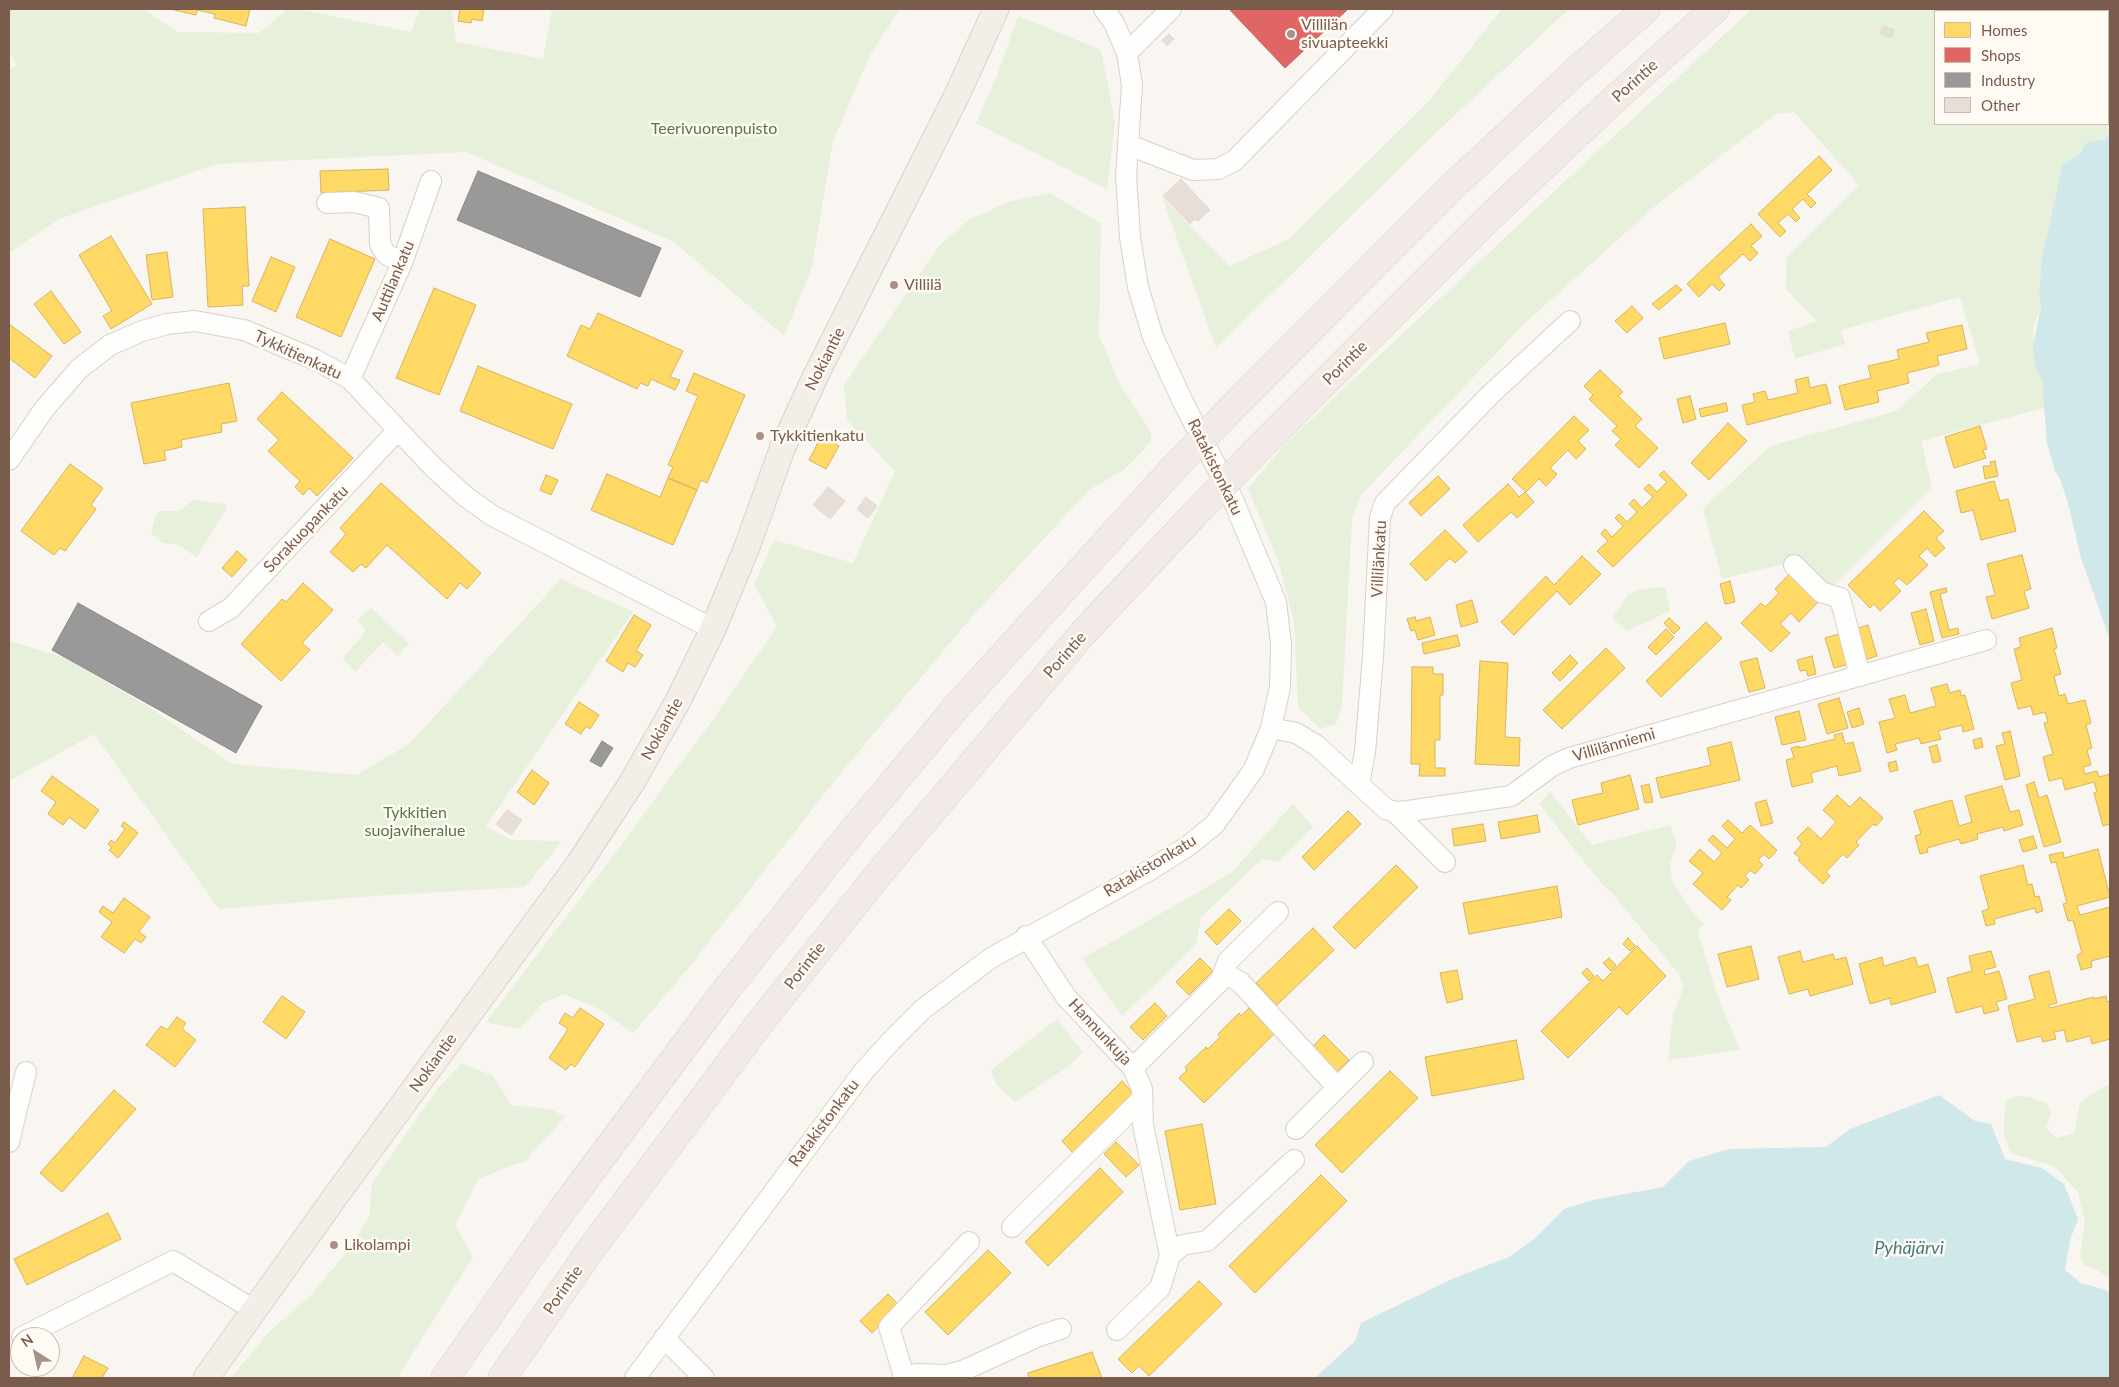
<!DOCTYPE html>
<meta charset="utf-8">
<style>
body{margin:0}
#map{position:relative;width:2119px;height:1387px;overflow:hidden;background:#f9f5f0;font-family:Lato,sans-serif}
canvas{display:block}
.frame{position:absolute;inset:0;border:10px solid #7a5c4d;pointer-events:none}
.legend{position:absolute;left:1934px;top:10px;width:175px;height:115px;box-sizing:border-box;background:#fffaf3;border:1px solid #cabbb1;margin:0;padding:6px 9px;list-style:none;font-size:15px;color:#7a5c4d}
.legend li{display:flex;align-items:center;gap:10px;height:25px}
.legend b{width:25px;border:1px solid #cabbb1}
.north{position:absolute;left:10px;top:1327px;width:50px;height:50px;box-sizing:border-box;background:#fffaf3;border:1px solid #cabbb1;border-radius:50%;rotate:325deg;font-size:14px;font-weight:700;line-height:20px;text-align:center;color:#7a5c4d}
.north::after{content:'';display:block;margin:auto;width:18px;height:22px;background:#a69286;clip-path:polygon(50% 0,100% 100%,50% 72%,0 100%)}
</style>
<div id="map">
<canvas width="2119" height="1387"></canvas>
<div class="frame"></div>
<ul class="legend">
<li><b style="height:14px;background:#ffd966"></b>Homes</li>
<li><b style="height:14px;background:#e06666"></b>Shops</li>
<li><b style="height:14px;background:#999"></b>Industry</li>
<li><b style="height:14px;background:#e6ded7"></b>Other</li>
</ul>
<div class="north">N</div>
</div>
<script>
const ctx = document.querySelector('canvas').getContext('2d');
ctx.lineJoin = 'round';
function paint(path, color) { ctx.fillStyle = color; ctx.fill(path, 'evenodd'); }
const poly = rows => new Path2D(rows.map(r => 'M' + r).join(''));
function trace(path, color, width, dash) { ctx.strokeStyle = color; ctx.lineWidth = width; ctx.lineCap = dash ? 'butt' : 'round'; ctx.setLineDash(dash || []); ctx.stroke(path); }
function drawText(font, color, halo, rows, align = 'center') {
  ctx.font = font + ' Lato,sans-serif'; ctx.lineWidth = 5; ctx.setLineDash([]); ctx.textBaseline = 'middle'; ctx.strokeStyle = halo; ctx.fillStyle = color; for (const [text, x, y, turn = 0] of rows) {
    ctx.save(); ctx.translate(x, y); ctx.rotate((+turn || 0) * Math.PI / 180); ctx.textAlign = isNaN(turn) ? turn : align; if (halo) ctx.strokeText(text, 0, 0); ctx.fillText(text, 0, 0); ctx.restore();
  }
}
paint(poly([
 [9,9,143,9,177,32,259,33,288,9,298,9,411,32,420,9,452,9,456,42,543,59,552,9,900,9,870,55,833,141,812,267,784,336,674,242,466,152,216,164,59,219,9,253,9,71,17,65,9,53],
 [1502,9,1569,9,1440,129,1216,348,1162,197,1229,266,1289,239,1429,101],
 [1752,9,2110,9,2110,131,2105,139,2085,143,2081,153,2062,166,2042,258,2039,291,2041,307,2033,328,2035,367,2042,381,2044,408,1921,441,1932,487,1829,590,1799,560,1722,579,1703,509,1770,446,1897,411,1937,374,1980,364,1960,297,1841,330,1845,344,1795,359,1788,331,1817,321,1786,289,1787,257,1859,185,1794,112,1776,114,1661,201,1525,323,1361,495,1352,519,1342,706,1336,724,1320,729,1298,707,1294,622,1278,560,1248,489,1285,444,1576,171],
 [1935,11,2108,11,2108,124,1935,124],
 [1018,16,1101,50,1115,122,1107,189,976,123,998,73],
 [1049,193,1101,223,1099,336,1121,386,1151,432,1151,442,1125,469,1089,490,976,612,840,774,686,971,633,1033,601,1010,564,994,543,1003,520,1029,486,1022,618,849,712,721,777,627,754,584,774,540,853,563,895,471,847,420,844,385,939,246,969,220,1008,202],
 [193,500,225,504,227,508,197,557,176,544,163,543,151,533,155,518,160,511,179,511],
 [561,579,633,612,486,826,511,840,562,841,525,887,372,896,219,909,94,734,9,781,9,641,63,657,146,705,232,764,357,775,409,744],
 [1665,587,1670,611,1627,631,1612,618,1628,594,1641,589],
 [371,608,409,643,398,656,383,642,355,672,343,659,366,630,357,621],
 [1550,792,1592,845,1670,825,1677,844,1670,862,1672,881,1694,914,1704,924,1698,932,1716,992,1740,1050,1668,1060,1673,1015,1684,986,1678,973,1611,892,1601,883,1539,804],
 [1293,804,1313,827,1279,862,1262,859,1201,917,1196,945,1122,1016,1082,959,1231,873],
 [1057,1019,1083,1052,1070,1065,1015,1102,996,1084,991,1070],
 [462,1063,493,1076,511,1105,551,1109,565,1117,524,1162,512,1165,478,1179,455,1225,473,1257,397,1378,231,1378,270,1331,311,1295,346,1253,369,1218,372,1183,438,1088],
 [2110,1084,2110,1280,2099,1271,2083,1264,2080,1256,2085,1221,2078,1192,2054,1166,2011,1153,2004,1135,2005,1101,2018,1096,2030,1097,2048,1104,2051,1114,2046,1127,2056,1138,2074,1133,2080,1103,2095,1092]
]), '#e7f0db');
paint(poly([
 [2110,131,2110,640,2081,558,2068,503,2060,479,2055,471,2047,443,2042,381,2035,367,2033,346,2041,307,2039,291,2042,258,2062,166,2081,153,2085,143,2105,139],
 [1939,1095,1975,1121,1991,1124,2005,1159,2042,1168,2064,1184,2078,1219,2070,1240,2065,1270,2081,1283,2106,1290,2110,1294,2110,1378,1315,1378,1355,1341,1361,1323,1454,1278,1509,1257,1533,1240,1564,1209,1593,1200,1663,1187,1689,1161,1729,1149,1826,1147,1850,1129]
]), '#d0e8ea');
const homes = poly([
 [170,9,250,9,246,26,214,18,215,14,197,10,196,15,170,9],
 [460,9,484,9,482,21,472,19,471,23,458,21,460,9],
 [1819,156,1832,170,1807,194,1816,203,1811,208,1803,199,1792,209,1800,218,1796,222,1788,214,1778,223,1786,231,1780,237,1758,214,1819,156],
 [388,169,389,190,321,193,320,171,388,169],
 [245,207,249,286,242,286,243,305,208,307,203,209,245,207],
 [1751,224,1762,236,1751,246,1758,253,1750,261,1743,254,1718,277,1725,285,1719,291,1712,284,1699,297,1687,284,1751,224],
 [111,236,152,304,111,329,103,316,112,311,79,255,111,236],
 [330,239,375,259,341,337,296,317,330,239],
 [167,252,173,297,152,300,146,255,167,252],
 [271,257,295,267,276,312,252,301,271,257],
 [1676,285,1682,290,1659,310,1652,304,1676,285],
 [434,288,476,305,439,395,396,378,434,288],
 [51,291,81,332,64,344,34,304,51,291],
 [1632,306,1643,318,1627,333,1615,321,1632,306],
 [598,313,683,351,670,377,680,380,675,390,651,379,648,386,640,383,637,389,567,356,581,325,590,329,598,313],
 [1725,323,1730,344,1664,359,1659,338,1725,323],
 [9,324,52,356,35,378,9,358,9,324],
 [1962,325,1967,349,1937,356,1939,365,1907,373,1909,383,1877,391,1879,402,1845,410,1839,386,1871,378,1868,366,1899,359,1897,350,1929,342,1926,333,1962,325],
 [478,366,572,404,553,449,460,411,478,366],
 [1600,370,1623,392,1618,396,1642,419,1635,426,1658,448,1639,468,1615,445,1621,439,1612,431,1617,426,1589,399,1593,395,1584,386,1600,370],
 [694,373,745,395,707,483,701,480,697,490,668,478,673,467,668,465,698,396,686,391,694,373],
 [1808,377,1810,388,1826,384,1831,403,1747,425,1742,405,1755,402,1753,394,1765,391,1768,400,1798,393,1795,380,1808,377],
 [229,383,237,421,221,424,222,432,181,440,182,447,164,451,166,460,144,464,131,403,229,383],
 [282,392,353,458,317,496,309,488,303,495,295,487,300,481,268,451,279,440,257,419,282,392],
 [1690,396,1696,419,1683,423,1677,399,1690,396],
 [1726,403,1728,411,1701,417,1699,409,1726,403],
 [1574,416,1589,430,1578,441,1586,449,1576,459,1568,450,1550,468,1557,474,1546,486,1539,479,1526,492,1512,479,1574,416],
 [1728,423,1747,441,1709,480,1691,463,1728,423],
 [1980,426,1987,449,1983,450,1986,458,1954,468,1945,437,1980,426],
 [821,437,839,446,826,469,809,460,821,437],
 [1995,461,1998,476,1985,479,1983,466,1991,466,1990,462,1995,461],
 [70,464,103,488,91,505,96,509,65,551,60,548,54,555,21,531,70,464],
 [1664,471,1687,495,1613,567,1597,551,1608,541,1601,534,1605,529,1612,537,1623,526,1615,518,1619,514,1627,522,1637,512,1629,504,1634,499,1642,508,1653,497,1644,489,1649,484,1657,492,1667,482,1659,475,1664,471],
 [607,474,660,497,668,478,697,490,673,545,591,510,607,474],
 [546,475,558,480,551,495,540,490,546,475],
 [1438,476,1450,489,1421,516,1409,503,1438,476],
 [1994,481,2000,501,2008,499,2016,531,1981,540,1973,510,1961,513,1956,491,1994,481],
 [381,483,481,573,467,589,460,583,447,599,387,545,366,568,361,564,353,572,330,552,346,534,340,528,381,483],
 [1508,484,1519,497,1525,492,1534,502,1517,518,1511,512,1478,542,1463,525,1508,484],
 [1924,511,1944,531,1936,538,1945,548,1935,557,1927,548,1919,556,1928,565,1907,585,1899,578,1893,583,1901,591,1880,611,1874,604,1870,608,1848,585,1924,511],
 [1445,530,1467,552,1455,563,1450,558,1426,581,1410,564,1445,530],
 [237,551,247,560,232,577,222,568,237,551],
 [2022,555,2031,589,2024,591,2029,608,1992,619,1986,597,1995,595,1987,564,2022,555],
 [1582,556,1601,574,1570,605,1557,591,1514,635,1501,622,1546,576,1554,585,1582,556],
 [1794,569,1819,601,1799,622,1791,613,1780,624,1790,633,1771,652,1741,623,1761,603,1765,607,1779,593,1775,589,1794,569],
 [1730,581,1735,602,1725,604,1720,584,1730,581],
 [303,583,333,610,302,643,310,650,281,681,241,644,282,599,286,602,303,583],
 [1946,588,1947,592,1940,594,1949,630,1958,628,1959,634,1942,638,1930,592,1946,588],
 [1472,600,1478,622,1461,627,1456,605,1472,600],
 [1926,609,1934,641,1920,645,1911,613,1926,609],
 [634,615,651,625,636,651,643,655,635,667,628,663,623,672,606,661,634,615],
 [1415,617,1416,621,1430,617,1435,635,1418,640,1415,630,1411,631,1407,619,1415,617],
 [1669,618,1680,628,1674,634,1664,623,1669,618],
 [1706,622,1722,638,1661,697,1646,681,1706,622],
 [1868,625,1877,656,1861,661,1852,630,1868,625],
 [2052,628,2057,648,2054,649,2061,674,2054,676,2059,696,2065,694,2068,704,2085,700,2091,723,2086,725,2092,748,2087,750,2091,765,2083,767,2085,774,2097,771,2099,777,2110,774,2110,824,2103,826,2094,793,2097,792,2094,782,2065,790,2062,778,2049,781,2043,757,2053,754,2044,723,2048,722,2045,712,2033,715,2031,706,2018,709,2011,683,2022,680,2014,649,2021,647,2019,638,2052,628],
 [1666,629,1674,637,1656,655,1648,647,1666,629],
 [1842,633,1850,664,1834,668,1825,638,1842,633],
 [1457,635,1460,646,1424,654,1422,643,1457,635],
 [1606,648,1625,668,1562,729,1543,710,1606,648],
 [1570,655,1578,663,1560,681,1552,673,1570,655],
 [1812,656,1816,674,1808,676,1806,670,1800,671,1797,660,1812,656],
 [1757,658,1765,688,1749,692,1740,662,1757,658],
 [1480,661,1508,663,1505,737,1520,738,1519,766,1475,764,1480,661],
 [1412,667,1433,667,1433,674,1443,674,1443,695,1440,695,1440,740,1435,740,1435,768,1445,768,1445,776,1419,776,1420,764,1411,764,1412,667],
 [1947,684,1950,693,1960,690,1961,696,1965,695,1974,729,1963,732,1962,725,1938,731,1941,739,1921,744,1919,738,1895,744,1897,750,1887,753,1879,722,1895,718,1889,699,1905,695,1910,713,1936,706,1931,688,1947,684],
 [1839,698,1848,728,1827,734,1818,704,1839,698],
 [579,702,599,715,590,729,586,726,581,734,565,724,579,702],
 [1859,708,1864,724,1852,728,1847,712,1859,708],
 [1799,711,1806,740,1782,745,1775,717,1799,711],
 [2010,731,2020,776,2005,780,1996,746,2005,744,2002,733,2010,731],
 [1842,733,1845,744,1853,742,1861,771,1839,776,1837,766,1811,773,1813,782,1792,787,1786,760,1794,758,1791,748,1799,746,1799,748,1835,739,1834,735,1842,733],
 [1981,738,1983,747,1975,749,1973,740,1981,738],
 [1731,742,1740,780,1661,798,1656,778,1711,765,1707,748,1731,742],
 [1937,745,1941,761,1933,763,1929,747,1937,745],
 [1896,761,1898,770,1890,772,1888,763,1896,761],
 [532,770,549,783,534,805,517,792,532,770],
 [1630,775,1639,809,1578,825,1572,800,1603,793,1601,783,1630,775],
 [52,776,99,810,85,829,69,817,63,825,48,814,56,802,41,791,52,776],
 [2034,782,2039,798,2047,795,2061,842,2044,847,2026,785,2034,782],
 [1649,784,1653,802,1645,803,1641,786,1649,784],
 [2002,786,2010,812,2019,810,2023,825,2004,831,2003,827,1977,834,1978,839,1961,844,1959,839,1927,848,1928,852,1920,854,1915,836,1921,834,1914,811,1952,800,1959,826,1972,822,1965,796,2002,786],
 [1837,795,1850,807,1860,797,1883,818,1876,826,1873,824,1856,842,1859,845,1847,858,1843,854,1826,872,1830,876,1823,884,1798,860,1800,858,1794,853,1802,844,1797,838,1808,827,1821,839,1836,822,1823,810,1837,795],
 [1766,800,1773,823,1761,826,1755,803,1766,800],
 [1348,811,1361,824,1314,870,1302,857,1348,811],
 [1537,815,1540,832,1501,839,1498,822,1537,815],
 [1728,820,1742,833,1750,825,1777,850,1769,859,1764,854,1758,860,1763,865,1755,874,1750,870,1745,876,1749,880,1741,888,1738,885,1727,897,1731,900,1722,910,1693,884,1703,873,1689,861,1700,849,1714,862,1722,853,1708,840,1713,835,1727,848,1735,839,1722,826,1728,820],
 [124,822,138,833,118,858,109,850,112,848,108,844,111,840,115,843,125,829,121,826,124,822],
 [1483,824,1486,841,1454,846,1452,829,1483,824],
 [2033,836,2037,848,2023,852,2019,840,2033,836],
 [2098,849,2110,897,2077,906,2080,915,2110,907,2110,956,2091,961,2092,967,2081,970,2077,955,2082,953,2073,920,2068,921,2063,904,2067,903,2056,862,2051,863,2049,855,2063,852,2064,858,2098,849],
 [1396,865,1418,887,1355,949,1333,927,1396,865],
 [2023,865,2028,885,2032,884,2035,897,2039,896,2043,911,2036,913,2035,908,1994,919,1995,924,1986,926,1982,911,1989,909,1980,876,2023,865],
 [1557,886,1562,917,1469,934,1463,903,1557,886],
 [124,898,150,917,139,932,146,937,141,943,135,939,124,953,101,937,112,922,99,912,103,906,113,913,124,898],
 [1229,909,1241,921,1217,945,1205,932,1229,909],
 [1313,928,1334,950,1277,1005,1256,983,1313,928],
 [1628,938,1635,946,1630,951,1623,944,1628,938],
 [1637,946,1666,976,1627,1015,1619,1007,1568,1058,1541,1031,1597,975,1603,981,1637,946],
 [1751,946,1759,979,1727,987,1718,954,1751,946],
 [1800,951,1803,962,1833,954,1835,960,1846,957,1853,984,1810,996,1808,989,1789,994,1778,957,1800,951],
 [1991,951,1996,967,1984,970,1985,975,1999,971,2007,999,1996,1002,1999,1010,1984,1014,1982,1006,1956,1013,1947,978,1972,971,1969,956,1991,951],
 [1882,957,1884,966,1915,957,1918,967,1928,964,1936,992,1891,1005,1890,998,1870,1004,1859,964,1882,957],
 [1200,958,1213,971,1189,995,1176,982,1200,958],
 [1609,958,1616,965,1611,971,1603,963,1609,958],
 [1587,968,1594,976,1589,981,1582,973,1587,968],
 [1457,970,1463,999,1447,1003,1440,973,1457,970],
 [2049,971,2057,1003,2049,1005,2050,1008,2094,997,2094,999,2106,996,2107,1002,2110,1001,2110,1039,2092,1044,2090,1036,2067,1042,2064,1030,2054,1032,2056,1039,2043,1042,2041,1036,2017,1042,2008,1006,2035,999,2029,976,2049,971],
 [282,996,305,1012,286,1039,263,1022,282,996],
 [1155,1003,1167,1016,1143,1040,1130,1027,1155,1003],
 [580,1008,604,1024,575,1067,571,1064,566,1070,549,1058,568,1029,559,1023,565,1013,573,1018,580,1008],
 [1249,1008,1274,1034,1204,1103,1179,1078,1187,1070,1185,1067,1206,1047,1208,1049,1220,1037,1218,1034,1239,1013,1241,1016,1249,1008],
 [177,1017,186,1023,182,1029,196,1040,175,1067,146,1045,161,1026,167,1030,177,1017],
 [1324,1035,1349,1060,1334,1075,1309,1050,1324,1035],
 [1516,1040,1524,1079,1432,1096,1425,1057,1516,1040],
 [1390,1071,1418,1098,1342,1173,1315,1145,1390,1071],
 [1122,1081,1134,1094,1074,1154,1062,1141,1122,1081],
 [114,1090,136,1109,62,1192,40,1173,114,1090],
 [1202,1124,1216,1204,1180,1210,1165,1131,1202,1124],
 [1116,1142,1139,1165,1126,1177,1104,1154,1116,1142],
 [1100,1168,1123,1192,1048,1266,1025,1242,1100,1168],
 [1321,1175,1347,1201,1255,1293,1229,1266,1321,1175],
 [108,1213,121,1239,27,1285,14,1259,108,1213],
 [988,1250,1011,1273,948,1335,925,1312,988,1250],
 [1199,1281,1222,1304,1149,1376,1139,1366,1132,1373,1118,1359,1199,1281],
 [888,1294,900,1306,872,1333,860,1321,888,1294],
 [1092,1352,1102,1378,1029,1378,1028,1373,1092,1352],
 [84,1356,108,1368,102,1378,72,1378,84,1356]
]);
paint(homes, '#ffd966');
trace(homes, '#d7b45e', 1);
const shops = poly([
 [1229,9,1348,9,1285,68,1229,9]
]);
paint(shops, '#e06666');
trace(shops, '#c1635e', 1);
const industry = poly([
 [478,171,661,248,640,297,457,220,478,171],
 [78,603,262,706,236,753,52,650,78,603],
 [602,741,613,748,601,767,590,761,602,741]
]);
paint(industry, '#999');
trace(industry, '#908782', 1);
const building = poly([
 [1884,26,1894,30,1891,38,1880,33,1884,26],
 [1169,34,1174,39,1167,46,1162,40,1169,34],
 [1181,179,1210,210,1198,221,1195,219,1190,224,1163,196,1181,179],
 [828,487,845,501,830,519,813,505,828,487],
 [866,497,877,506,868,518,857,509,866,497],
 [507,810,522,820,511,835,496,824,507,810]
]);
paint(building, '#e6ded7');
trace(building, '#e2d8d2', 1);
const minor = poly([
 [1127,53,1171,9],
 [1129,145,1193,170,1218,169,1234,161,1383,9],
 [327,203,354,202,379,208,380,244,386,254,402,263],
 [350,379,402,263,431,181],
 [9,460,45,408,79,369,110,345,142,331,167,324,195,321,244,330,316,360,350,379,433,467,466,497,493,516,713,629],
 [1794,565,1821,592,1840,598,1860,676],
 [209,621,231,608,398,430],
 [1271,728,1296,733,1316,745,1386,809,1395,812,1408,811,1511,796,1552,766,1569,758,1986,640],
 [1359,784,1365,752,1373,657,1380,518,1385,503,1491,394,1570,321],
 [1395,812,1445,862],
 [1026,936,1066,997,1133,1068,1142,1089,1143,1125,1170,1256],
 [1224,973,1240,982,1337,1087],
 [1133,1068,1220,981,1228,961,1278,912],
 [1296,1129,1363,1062],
 [9,1142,26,1072],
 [1012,1227,1142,1099],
 [1117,1330,1160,1288,1170,1256,1182,1245,1207,1241,1294,1160],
 [22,1337,173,1261,254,1310],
 [664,1338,704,1378],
 [904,1376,889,1327,969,1242],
 [635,1378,864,1071,892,1040,923,1009,991,958,1150,870,1188,846,1214,825,1235,796,1254,769,1271,728,1280,687,1281,644,1276,602,1231,495,1183,402,1153,337,1138,287,1130,237,1126,176,1132,85,1127,53,1114,23,1104,9],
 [902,1378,917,1374,947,1375,962,1371,1039,1336,1061,1329]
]);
const major = poly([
 [206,1378,335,1197,578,865,631,784,678,701,713,629,747,547,782,449,816,375,957,95,996,9]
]);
const highway = poly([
 [1231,409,1453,186,1576,71,1646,9],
 [1255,452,1489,218,1607,106,1715,9],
 [445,1378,562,1210,726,990,847,838,959,704,1171,471],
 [502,1378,594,1245,762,1020,878,875,1083,633,1193,516]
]);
trace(minor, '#d7d1cb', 22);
trace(major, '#dad1cc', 27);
trace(highway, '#dad1cc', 29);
trace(minor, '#fefefd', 20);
trace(major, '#f3eee8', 25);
trace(highway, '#f2eae7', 28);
const highwayBridge = poly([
 [1171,471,1231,409],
 [1193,516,1255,452]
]);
trace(highwayBridge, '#dad1cc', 29, []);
trace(highwayBridge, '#f2eae7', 28);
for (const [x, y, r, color] of [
 [1291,34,5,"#a69286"],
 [894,285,5,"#a69286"],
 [760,436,5,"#a69286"],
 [334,1245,5,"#a69286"]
]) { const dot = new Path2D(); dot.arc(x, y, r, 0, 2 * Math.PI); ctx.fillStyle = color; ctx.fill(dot); trace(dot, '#fffaf3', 2); }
drawText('16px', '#7a5c4d', '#fffaf3', [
 ["Villilän",1301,25],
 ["sivuapteekki",1301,43],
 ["Villilä",904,285],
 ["Tykkitienkatu",770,436],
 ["Likolampi",344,1245]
], 'left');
drawText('16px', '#7a5c4d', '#fffaf3', [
 ["Porintie",1635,81,-42],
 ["Auttilankatu",393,281,-67],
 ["Tykkitienkatu",298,355,25],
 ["Nokiantie",825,359,-63],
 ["Porintie",1345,363,-45],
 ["Ratakistonkatu",1215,467,64],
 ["Sorakuopankatu",306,529,-46],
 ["Villilänkatu",1379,559,-87],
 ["Porintie",1065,655,-49],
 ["Nokiantie",662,729,-61],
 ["Villilänniemi",1614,745,-16],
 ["Ratakistonkatu",1150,866,-31],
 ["Porintie",805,966,-52],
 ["Hannunkuja",1100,1032,47],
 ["Nokiantie",433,1063,-54],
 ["Ratakistonkatu",824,1123,-53],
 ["Porintie",563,1290,-55]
]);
drawText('16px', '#537a41', '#fffaf3', [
 ["Teerivuorenpuisto",714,129],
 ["Tykkitien",415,813],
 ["suojaviheralue",415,831]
]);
drawText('italic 18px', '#437c86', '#fffaf3', [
 ["Pyhäjärvi",1909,1248]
]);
</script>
